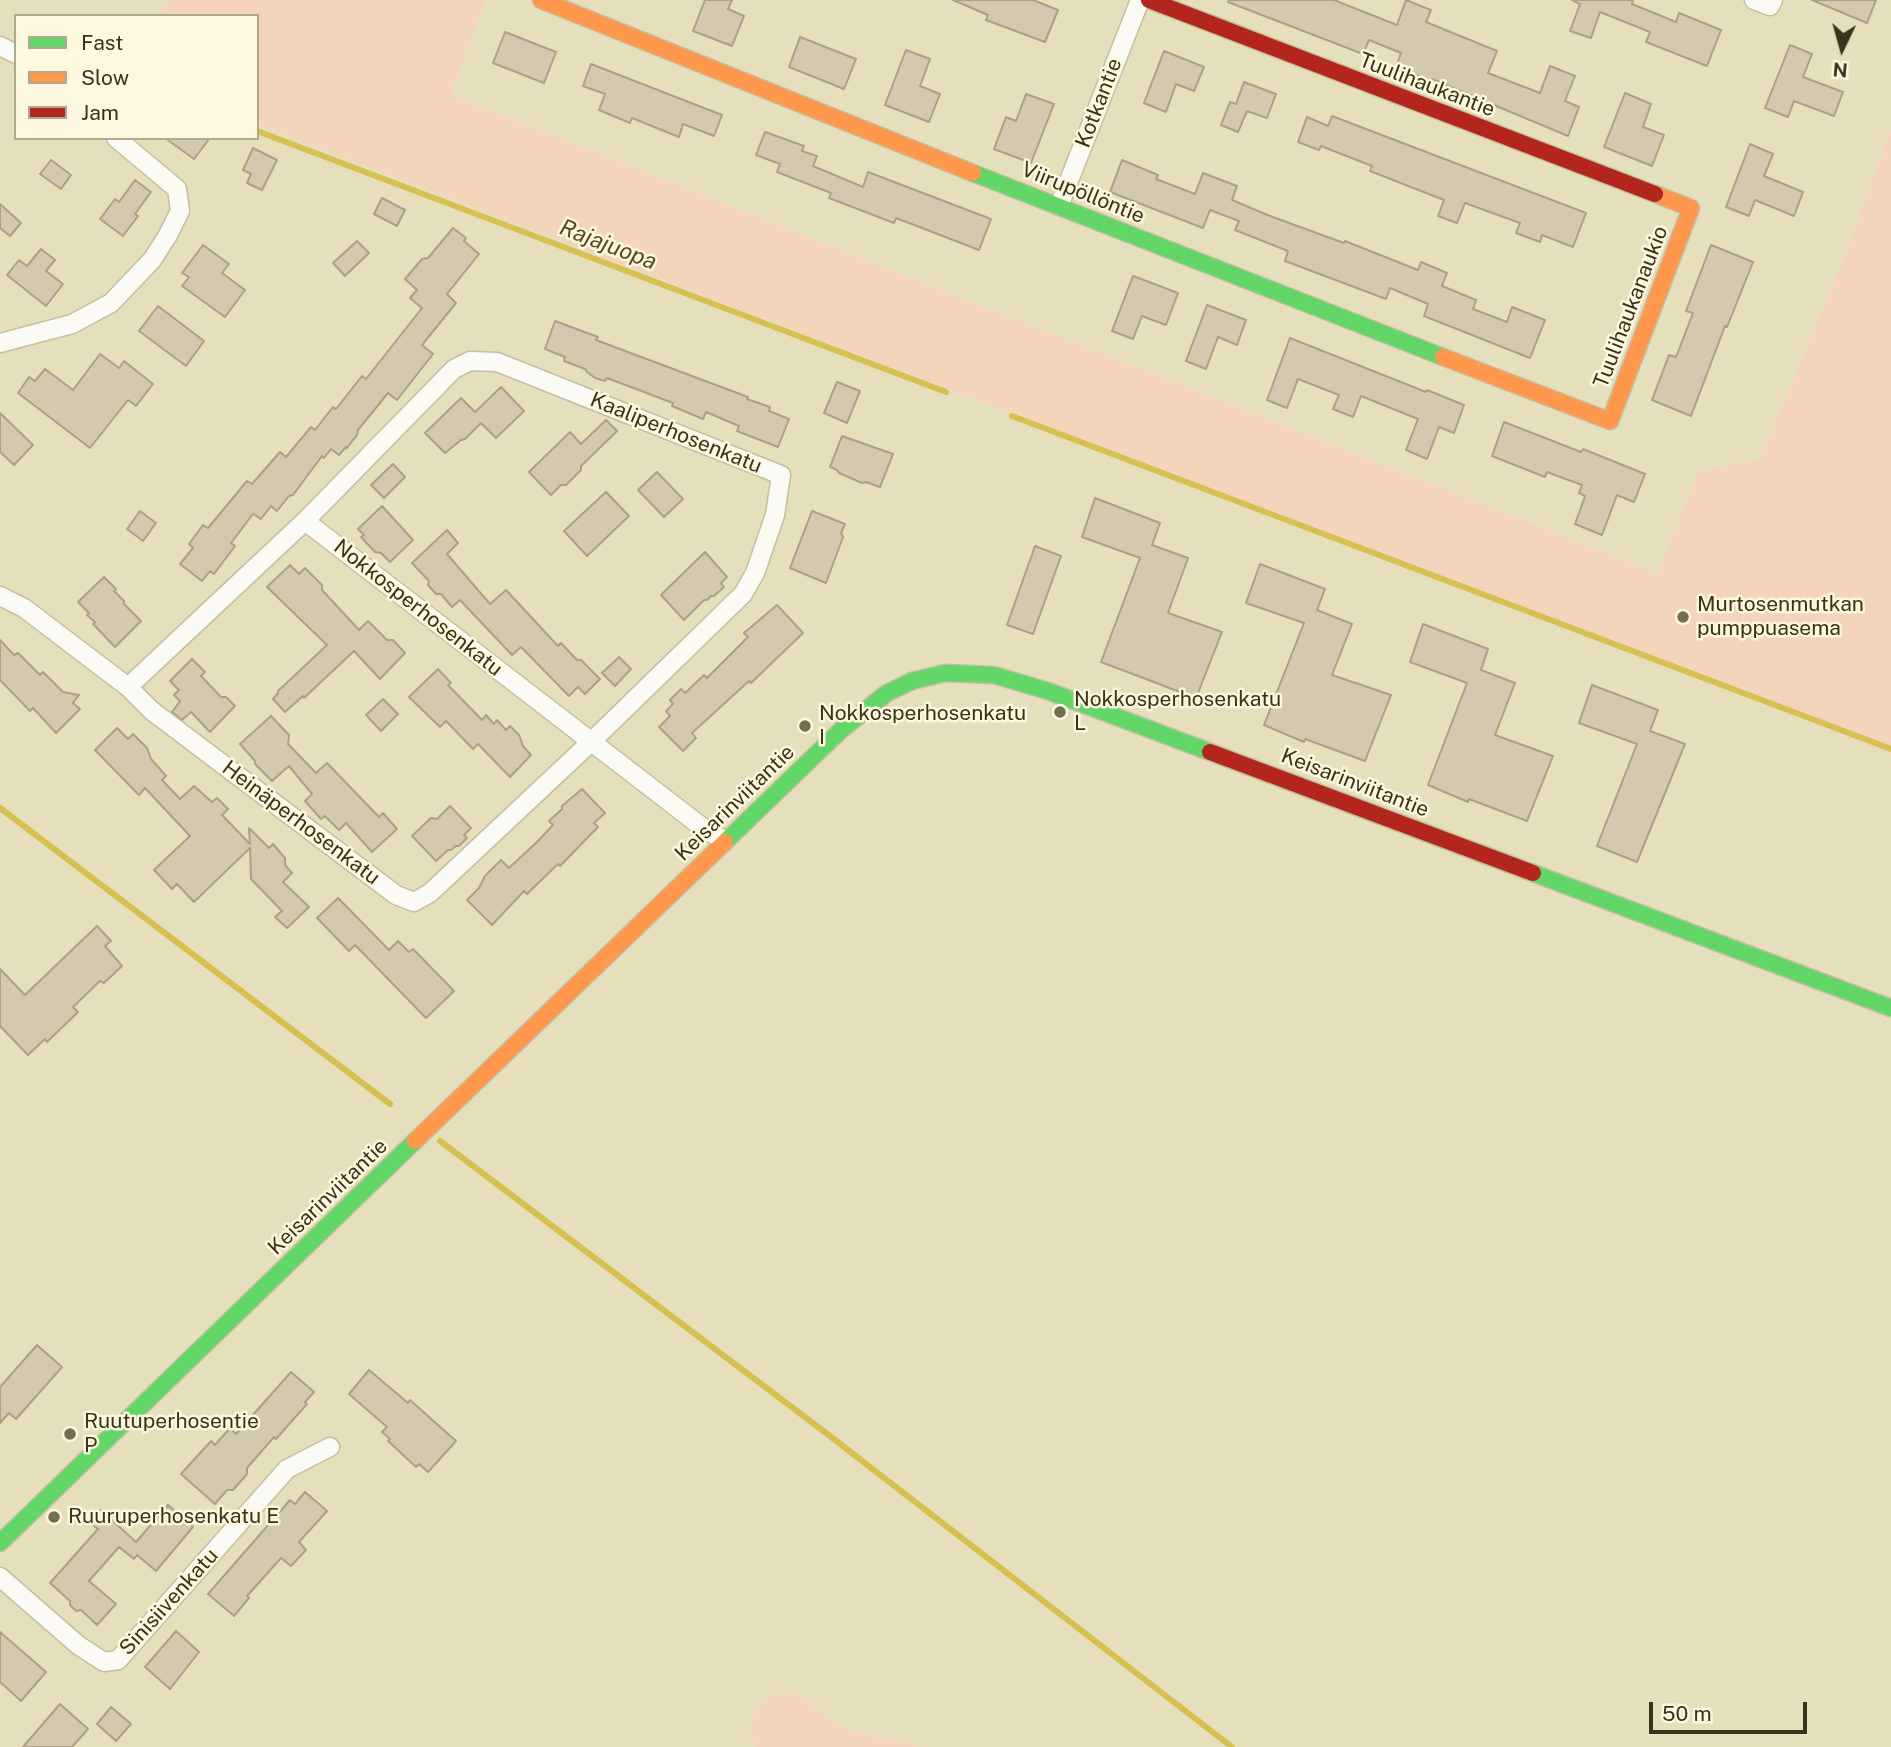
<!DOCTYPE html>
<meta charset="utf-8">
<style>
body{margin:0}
#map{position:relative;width:1891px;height:1747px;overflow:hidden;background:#e6dfbc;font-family:"Public Sans",sans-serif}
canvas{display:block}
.legend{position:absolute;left:14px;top:14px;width:245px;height:126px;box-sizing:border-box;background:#fcf7de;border:2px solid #aea98f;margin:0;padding:9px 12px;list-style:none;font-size:21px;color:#383319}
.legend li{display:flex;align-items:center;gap:14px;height:35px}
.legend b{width:35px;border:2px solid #aea98f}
.north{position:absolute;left:1807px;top:14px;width:70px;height:70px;-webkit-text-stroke:5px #fcf7de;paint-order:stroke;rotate:185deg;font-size:19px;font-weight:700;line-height:28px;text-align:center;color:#383319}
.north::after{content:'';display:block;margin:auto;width:24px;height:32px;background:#383319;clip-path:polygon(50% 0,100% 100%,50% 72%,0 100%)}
.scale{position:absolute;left:1649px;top:1702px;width:158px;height:32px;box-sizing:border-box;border:4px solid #383319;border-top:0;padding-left:9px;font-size:21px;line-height:24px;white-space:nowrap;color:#383319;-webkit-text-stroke:5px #fcf7de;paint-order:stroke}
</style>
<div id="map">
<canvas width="1891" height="1747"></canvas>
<ul class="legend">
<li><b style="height:9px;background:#63d668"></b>Fast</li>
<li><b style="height:9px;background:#ff974d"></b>Slow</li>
<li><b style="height:9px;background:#b3261e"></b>Jam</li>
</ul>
<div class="north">N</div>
<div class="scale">50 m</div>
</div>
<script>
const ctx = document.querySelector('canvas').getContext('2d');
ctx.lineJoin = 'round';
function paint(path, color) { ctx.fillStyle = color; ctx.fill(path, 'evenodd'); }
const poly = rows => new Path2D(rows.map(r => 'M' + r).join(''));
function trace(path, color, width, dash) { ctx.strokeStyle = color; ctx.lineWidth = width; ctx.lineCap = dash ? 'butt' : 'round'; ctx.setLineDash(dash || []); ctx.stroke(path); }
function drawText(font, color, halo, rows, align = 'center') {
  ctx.font = font + ' "Public Sans",sans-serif'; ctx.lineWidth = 5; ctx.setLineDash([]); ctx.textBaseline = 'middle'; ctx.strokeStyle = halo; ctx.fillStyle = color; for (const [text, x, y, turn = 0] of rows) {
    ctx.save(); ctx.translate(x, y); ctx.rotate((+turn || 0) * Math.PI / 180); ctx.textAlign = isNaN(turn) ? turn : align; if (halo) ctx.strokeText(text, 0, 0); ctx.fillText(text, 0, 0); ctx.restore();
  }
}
paint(poly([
 [169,0,486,0,450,95,1658,574,1698,472,1760,459,1842,264,1891,129,1891,755,1734,690,257,124,257,16,158,16],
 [790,1693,806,1699,822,1714,847,1729,872,1737,893,1738,918,1747,756,1747,751,1734,752,1718,759,1705,771,1696]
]), '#f4d4bb');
trace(poly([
 [257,131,946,392],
 [1012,416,1891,749],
 [0,808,390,1104],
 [440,1141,826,1433,1232,1747]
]), '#d5c050', 6);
const building = poly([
 [705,0,732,0,728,9,744,16,732,46,693,31,705,0],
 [953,0,1033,0,1058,10,1045,42,986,20,988,15,953,0],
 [1229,0,1334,0,1397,25,1406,0,1431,10,1426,22,1497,51,1488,73,1540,93,1550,66,1575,76,1565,101,1579,107,1568,136,1432,79,1431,81,1396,67,1401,53,1369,40,1363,54,1228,2,1229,0],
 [1572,0,1633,0,1632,4,1676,22,1679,13,1721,30,1707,66,1646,42,1650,32,1600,12,1591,38,1570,31,1580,4,1572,0],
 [1812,0,1876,0,1867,23,1812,0],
 [505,32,556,52,544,83,493,63,505,32],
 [800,37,856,59,844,89,789,67,800,37],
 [1790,45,1812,54,1803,77,1843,92,1834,116,1794,101,1788,117,1765,108,1790,45],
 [906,50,930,59,920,86,940,94,929,122,885,105,906,50],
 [1164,51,1204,67,1194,91,1176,84,1166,112,1144,103,1164,51],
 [591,64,722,115,714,136,683,124,679,137,632,118,630,123,599,110,605,94,583,86,591,64],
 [1244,82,1276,94,1267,118,1247,111,1238,132,1221,125,1230,102,1236,104,1244,82],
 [1625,93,1651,104,1643,127,1664,135,1652,166,1604,147,1625,93],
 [1026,94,1054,104,1031,163,994,149,1006,117,1016,121,1026,94],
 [1332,116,1586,213,1573,247,1542,235,1540,242,1516,233,1520,223,1465,203,1457,223,1438,216,1444,200,1370,171,1372,166,1321,146,1319,150,1298,142,1307,117,1328,126,1332,116],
 [765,132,804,146,802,151,817,156,813,166,863,187,868,172,991,219,979,250,896,218,894,223,829,198,831,193,777,172,780,164,756,155,765,132],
 [165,138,210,138,194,159,165,138],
 [1750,144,1773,154,1764,176,1803,192,1794,216,1755,200,1749,216,1726,207,1750,144],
 [253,148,277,160,262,190,247,183,251,174,243,170,253,148],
 [51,160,71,175,61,189,40,174,51,160],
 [1122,160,1158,175,1156,179,1195,194,1203,173,1237,186,1232,200,1270,216,1344,243,1345,241,1418,270,1421,262,1447,273,1442,286,1476,300,1473,309,1507,322,1512,307,1545,320,1530,358,1424,316,1428,304,1390,288,1386,299,1285,261,1288,251,1235,230,1239,221,1210,210,1203,228,1110,192,1122,160],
 [135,180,151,192,135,214,138,216,123,236,100,219,115,199,119,202,135,180],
 [382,198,405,210,397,226,374,214,382,198],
 [0,204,21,223,10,236,0,228,0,204],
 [453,228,466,238,464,241,479,254,447,294,456,303,422,345,433,354,397,400,388,393,358,430,357,435,347,448,346,447,339,455,331,449,324,458,322,456,293,495,289,496,277,511,271,506,261,519,253,514,231,543,235,546,214,574,210,571,202,581,180,564,193,548,189,544,203,525,208,528,247,481,252,484,280,452,286,457,311,427,315,430,333,407,336,409,362,376,366,379,422,308,410,298,417,290,405,279,422,259,428,258,453,228],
 [357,241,369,253,345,276,333,263,357,241],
 [203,245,229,264,222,273,245,290,225,317,182,286,189,277,182,273,203,245],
 [1711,245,1753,262,1727,327,1725,326,1691,416,1652,400,1669,355,1676,357,1693,313,1686,311,1711,245],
 [41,249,55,260,46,271,63,284,46,306,7,275,19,260,27,266,41,249],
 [1133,276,1178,293,1166,325,1142,316,1133,339,1112,331,1133,276],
 [1207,305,1246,320,1237,345,1218,337,1206,369,1186,361,1207,305],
 [158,306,204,341,186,366,139,331,158,306],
 [555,321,598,337,596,340,748,397,747,399,770,407,769,411,789,419,778,447,737,431,739,426,706,412,703,419,672,406,673,403,607,378,605,381,595,378,587,372,585,369,564,361,565,357,545,349,555,321],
 [1290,338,1426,392,1427,390,1464,405,1454,433,1439,427,1427,459,1406,450,1418,419,1361,396,1353,417,1333,409,1339,395,1298,379,1287,408,1267,400,1290,338],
 [100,354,119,368,124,361,153,384,136,406,128,400,90,448,18,393,29,377,35,381,45,369,73,390,100,354],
 [837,382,860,391,847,423,824,413,837,382],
 [501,387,524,411,496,438,481,423,465,439,461,440,445,453,425,433,461,398,475,412,501,387],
 [0,413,33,445,14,465,0,452,0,413],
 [606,420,617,431,581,466,581,470,566,485,561,485,551,495,529,472,570,432,581,444,606,420],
 [1504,422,1581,452,1583,449,1645,474,1634,502,1617,495,1602,535,1575,524,1585,496,1579,493,1582,485,1547,472,1545,477,1492,456,1504,422],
 [842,436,893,454,880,487,866,482,862,483,839,473,837,470,830,467,842,436],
 [393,464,405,477,384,498,371,485,393,464],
 [657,472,683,499,664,517,638,490,657,472],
 [606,492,629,516,587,556,564,531,606,492],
 [1095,498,1160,523,1152,545,1188,558,1168,613,1222,632,1196,698,1101,662,1140,558,1082,537,1095,498],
 [382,506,413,540,390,562,381,553,375,552,361,537,364,535,358,529,382,506],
 [140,511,156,523,143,541,127,529,140,511],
 [812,511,845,524,841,533,843,537,826,583,790,568,812,511],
 [447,530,458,543,447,554,490,604,506,590,558,646,561,643,577,660,581,660,600,679,585,694,578,687,569,696,521,647,512,655,460,600,452,607,441,594,436,594,428,585,429,581,412,563,447,530],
 [1035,546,1061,556,1033,634,1007,625,1035,546],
 [705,552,727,577,721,583,724,587,714,596,711,596,707,600,704,600,684,620,661,595,705,552],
 [1260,564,1325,589,1317,610,1352,624,1332,675,1391,695,1365,761,1305,739,1304,742,1264,725,1304,623,1246,603,1260,564],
 [290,565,299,574,305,568,322,585,322,590,359,630,368,621,387,640,393,640,405,653,380,679,354,651,304,698,303,696,285,712,273,699,278,693,278,691,327,645,267,587,290,565],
 [104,577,116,589,114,591,124,601,124,604,141,621,115,647,93,624,95,622,87,615,89,613,78,602,104,577],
 [777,605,803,633,751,683,749,681,692,733,696,738,683,751,659,727,670,716,666,711,673,704,670,700,681,689,685,693,704,675,707,678,748,637,744,633,777,605],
 [1423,624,1488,649,1481,670,1515,683,1495,735,1553,756,1527,821,1469,799,1468,802,1428,785,1467,683,1410,662,1423,624],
 [0,640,14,655,18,653,40,675,43,672,63,692,79,695,73,703,80,709,56,733,33,708,30,711,0,680,0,640],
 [619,657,631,669,615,686,602,673,619,657],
 [192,659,205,672,201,676,221,697,226,697,235,706,210,732,191,712,182,720,172,712,180,701,174,695,179,690,170,681,192,659],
 [438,669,451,683,448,685,482,720,486,715,494,724,497,720,506,730,510,726,519,735,523,746,531,755,510,777,478,744,473,749,446,721,440,727,409,697,438,669],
 [1592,685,1658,710,1650,731,1685,744,1637,862,1597,846,1637,744,1579,723,1592,685],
 [383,699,398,714,381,731,366,715,383,699],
 [271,716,289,735,288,744,316,773,327,763,379,817,383,813,397,829,372,852,346,823,339,830,325,816,321,819,305,801,312,794,289,766,272,781,255,764,255,761,240,744,271,716],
 [117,728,128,739,133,734,147,748,151,759,166,776,162,780,180,799,194,786,212,802,217,798,228,809,222,815,250,844,249,828,269,848,273,844,285,858,285,865,292,873,283,882,309,907,287,928,275,917,282,911,251,879,250,848,194,902,177,884,172,889,154,870,190,836,145,788,139,795,95,750,117,728],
 [582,789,605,813,594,823,598,827,560,866,558,864,527,894,524,891,492,925,467,900,479,888,485,876,501,860,509,868,537,842,553,825,549,821,562,809,562,806,582,789],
 [450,806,471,828,464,835,467,838,459,846,456,846,451,850,448,850,436,861,412,836,431,818,437,819,450,806],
 [338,898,389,950,398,941,409,952,413,949,454,991,426,1018,355,945,349,951,317,918,338,898],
 [97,926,111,941,105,946,122,966,104,983,100,981,73,1007,78,1012,47,1042,45,1039,28,1055,0,1026,0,969,25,995,97,926],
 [37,1345,62,1367,16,1419,9,1413,0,1423,0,1387,37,1345],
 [369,1370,408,1403,410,1400,456,1441,428,1472,419,1464,416,1467,388,1441,390,1439,382,1432,387,1427,349,1394,369,1370],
 [291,1372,314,1392,305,1402,307,1404,276,1439,274,1437,247,1468,247,1474,233,1490,227,1490,215,1504,181,1474,211,1441,215,1445,230,1428,236,1434,291,1372],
 [305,1492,327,1511,299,1542,306,1550,291,1566,281,1558,247,1596,249,1598,234,1616,208,1594,290,1500,295,1504,305,1492],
 [168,1505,193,1527,156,1571,137,1555,134,1559,119,1547,89,1581,116,1604,97,1625,81,1610,76,1611,70,1605,70,1601,50,1583,98,1529,90,1523,101,1510,136,1542,168,1505],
 [176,1631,199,1652,170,1689,145,1667,176,1631],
 [0,1632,46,1672,21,1701,0,1682,0,1632],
 [60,1704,88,1729,72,1747,23,1747,60,1704],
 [111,1707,131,1724,116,1741,97,1724,111,1707]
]);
paint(building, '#d3c9af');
trace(building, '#aba187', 2);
const street = poly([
 [1754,0,1770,6,1773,0],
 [0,46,16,54],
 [1059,206,1140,0],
 [0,343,72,324,111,303,152,260,168,235,180,211,177,189,116,138],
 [0,596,24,608,128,687,152,711,396,895,414,902,430,893,592,741,743,594,755,573,775,515,781,475,497,362,470,361,454,369,305,521],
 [128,687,305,521,702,827,725,841],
 [0,1577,78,1645,104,1662,118,1660,287,1469,330,1447]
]);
const fast = poly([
 [973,173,1443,357],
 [725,842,841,730,887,693,912,681,945,673,994,675,1048,691,1210,752],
 [1533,873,1891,1008],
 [0,1543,415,1141]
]);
const slow = poly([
 [541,0,973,173],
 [1443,357,1610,421,1691,208,1655,194],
 [415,1141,725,842]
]);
const jam = poly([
 [1149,0,1655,194],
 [1210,752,1533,873]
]);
trace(street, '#c4bea2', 21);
trace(fast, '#c4bea2', 19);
trace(slow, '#c4bea2', 19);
trace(jam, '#c4bea2', 19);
trace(street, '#fbfaf5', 18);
trace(fast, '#63d668', 16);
trace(slow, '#ff974d', 16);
trace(jam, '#b3261e', 16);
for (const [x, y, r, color] of [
 [1683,617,7,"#756f52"],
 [1060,712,7,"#756f52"],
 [805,726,7,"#756f52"],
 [70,1434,7,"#756f52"],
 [54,1517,7,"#756f52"]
]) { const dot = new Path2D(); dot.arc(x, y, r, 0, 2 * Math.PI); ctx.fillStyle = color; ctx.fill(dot); trace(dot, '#fcf7de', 2.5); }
drawText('21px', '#383319', '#fcf7de', [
 ["Tuulihaukantie",1427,85,21],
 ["Kotkantie",1099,103,-69],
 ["Viirupöllöntie",1083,193,22],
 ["Tuulihaukanaukio",1631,307,-69],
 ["Kaaliperhosenkatu",676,433,22],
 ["Nokkosperhosenkatu",418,608,38],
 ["Keisarinviitantie",1355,783,21],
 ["Keisarinviitantie",735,803,-44],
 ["Heinäperhosenkatu",301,823,37],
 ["Keisarinviitantie",328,1197,-44],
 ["Sinisiivenkatu",169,1602,-48]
]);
drawText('21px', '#383319', '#fcf7de', [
 ["Murtosenmutkan",1697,605],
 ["pumppuasema",1697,629],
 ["Nokkosperhosenkatu",1074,700],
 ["L",1074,724],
 ["Nokkosperhosenkatu",819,714],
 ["I",819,738],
 ["Ruutuperhosentie",84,1422],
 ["P",84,1446],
 ["Ruuruperhosenkatu E",68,1517]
], 'left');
drawText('italic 23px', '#564c17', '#fcf7de', [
 ["Rajajuopa",608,245,21]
]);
</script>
